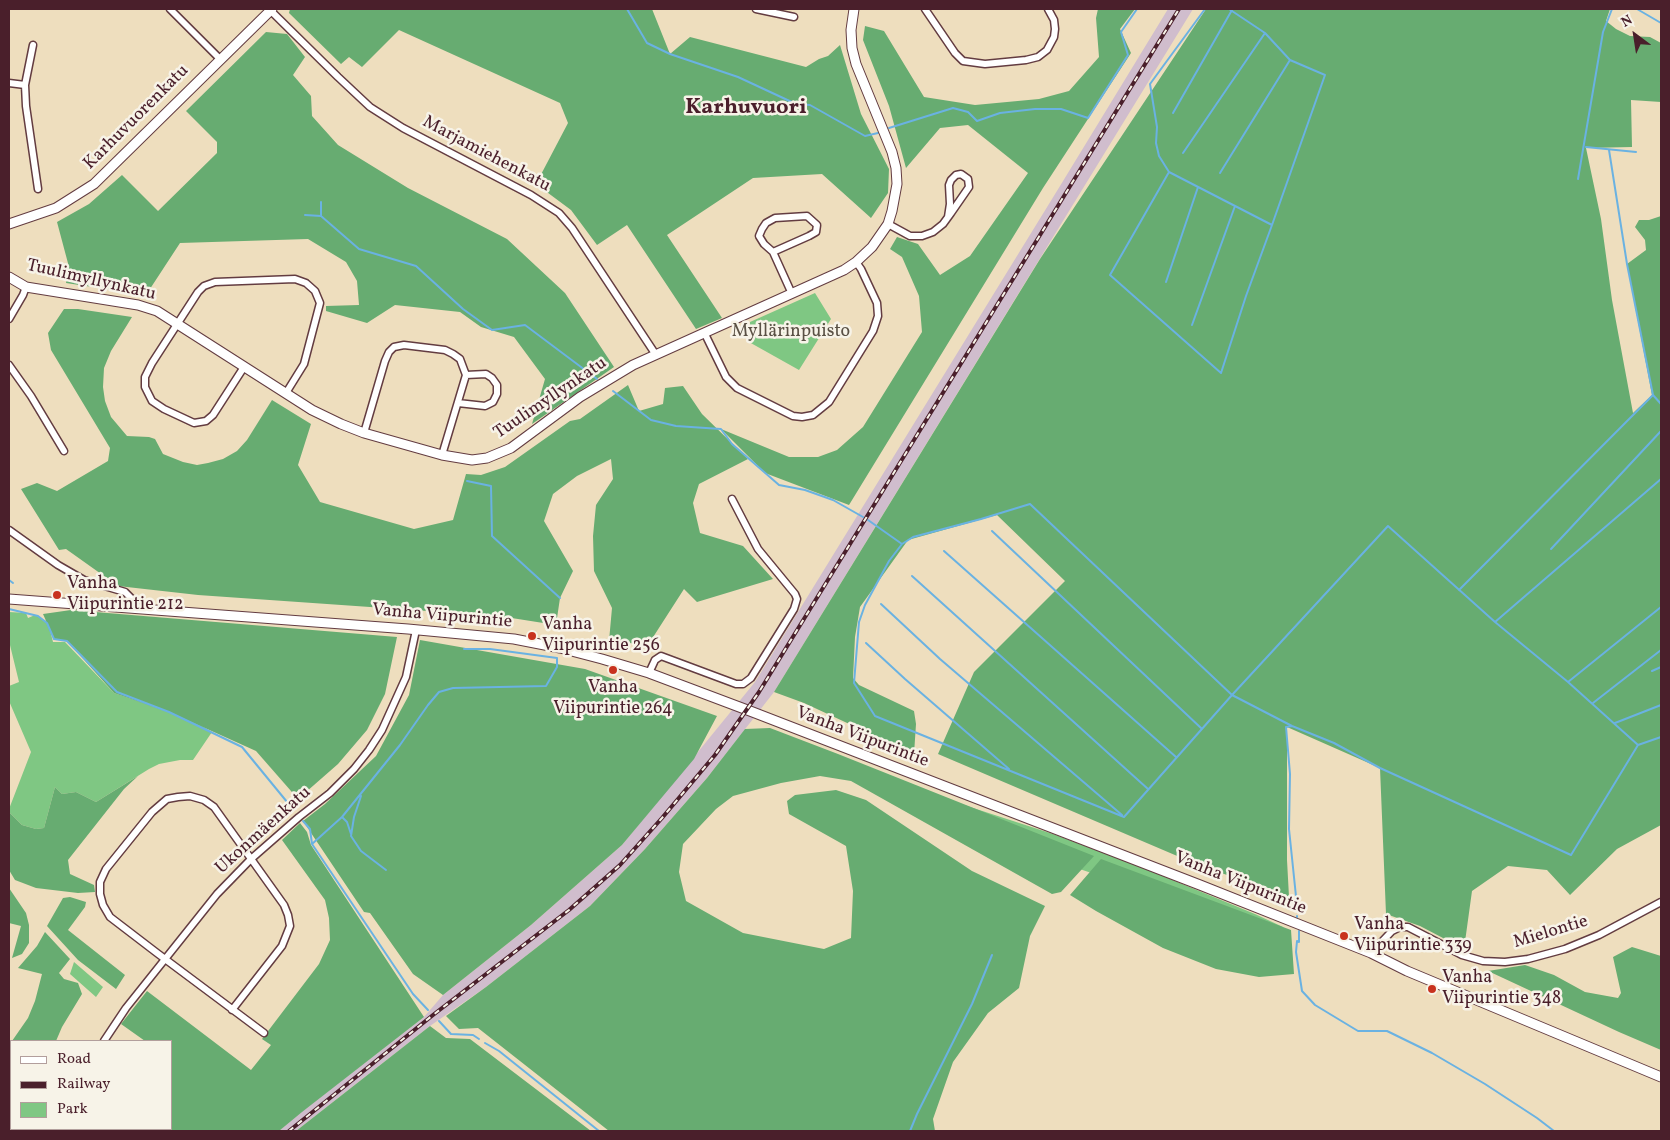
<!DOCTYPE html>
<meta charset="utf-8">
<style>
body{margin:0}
#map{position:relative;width:1670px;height:1140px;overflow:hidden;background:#eedebe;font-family:Vollkorn,serif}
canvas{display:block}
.frame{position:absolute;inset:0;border:10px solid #4a1f2b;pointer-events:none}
.legend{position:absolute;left:10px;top:1040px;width:162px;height:90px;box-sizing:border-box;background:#f7f3e8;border:1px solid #b29e9c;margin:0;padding:6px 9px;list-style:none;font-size:15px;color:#4a1f2b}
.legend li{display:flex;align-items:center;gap:10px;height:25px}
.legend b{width:25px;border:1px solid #b29e9c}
.north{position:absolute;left:1610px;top:10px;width:50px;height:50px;-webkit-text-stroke:4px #f7f3e8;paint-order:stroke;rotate:329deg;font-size:14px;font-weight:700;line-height:20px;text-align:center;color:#4a1f2b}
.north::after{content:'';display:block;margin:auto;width:18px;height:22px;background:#4a1f2b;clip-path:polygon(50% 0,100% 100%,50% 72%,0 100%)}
</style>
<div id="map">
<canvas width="1670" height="1140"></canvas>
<div class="frame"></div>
<ul class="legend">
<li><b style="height:6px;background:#fff"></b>Road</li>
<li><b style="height:6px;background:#4a1f2b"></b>Railway</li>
<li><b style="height:14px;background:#7fc783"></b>Park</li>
</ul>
<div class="north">N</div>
</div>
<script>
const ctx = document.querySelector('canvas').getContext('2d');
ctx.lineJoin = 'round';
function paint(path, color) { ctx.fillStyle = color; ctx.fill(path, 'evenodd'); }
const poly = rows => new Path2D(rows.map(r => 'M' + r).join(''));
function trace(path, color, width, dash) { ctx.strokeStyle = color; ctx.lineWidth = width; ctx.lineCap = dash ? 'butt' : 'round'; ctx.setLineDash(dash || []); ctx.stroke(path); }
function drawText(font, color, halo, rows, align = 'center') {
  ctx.font = font + ' Vollkorn,serif'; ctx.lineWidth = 5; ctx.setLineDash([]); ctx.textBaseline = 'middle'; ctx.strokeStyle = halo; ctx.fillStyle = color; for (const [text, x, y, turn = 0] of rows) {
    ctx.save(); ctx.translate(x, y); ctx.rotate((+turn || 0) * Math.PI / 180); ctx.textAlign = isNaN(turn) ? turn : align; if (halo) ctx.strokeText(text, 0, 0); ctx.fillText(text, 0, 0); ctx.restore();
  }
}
paint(poly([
 [1168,9,1193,9,774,692,707,778,645,849,590,906,486,987,430,1026,296,1131,279,1131,301,1112,424,1017,443,995,531,925,622,845,755,682,1060,186]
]), '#d0bdcd');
paint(poly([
 [815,293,831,319,799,370,749,342,750,322],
 [9,612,26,613,28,618,35,615,48,622,53,642,65,642,114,693,190,719,212,732,193,760,180,760,159,764,149,769,96,802,76,792,62,794,55,787,44,828,36,829,22,825,9,812,9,809,31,752,9,701,9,686,19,682,9,641],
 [964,805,1053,834,1141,867,1255,914,1283,927,1285,932,1112,880,1062,863],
 [74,962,103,987,96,997,70,974]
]), '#7fc783');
paint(poly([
 [290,9,652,9,670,54,690,37,806,67,819,59,828,56,840,45,861,114,889,169,888,193,871,218,822,174,753,178,667,235,722,318,696,329,627,225,597,245,571,210,536,184,568,123,560,103,399,30,362,67,349,57,341,64,289,13],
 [1098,9,1135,9,1120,29,1131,53,1043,188,849,505,765,473,721,429,789,457,818,457,837,450,863,427,922,332,919,296,902,257,890,249,897,237,918,244,940,275,970,256,1028,173,968,125,940,128,906,168,889,106,863,40,865,26,884,31,924,97,975,105,1039,99,1069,91,1099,57,1096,18],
 [1206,9,1610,9,1606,21,1616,29,1630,36,1650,37,1661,43,1661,102,1631,100,1632,147,1586,148,1601,219,1612,300,1633,413,1652,395,1627,264,1646,250,1645,240,1635,227,1639,220,1649,220,1661,216,1661,825,1617,849,1570,895,1547,870,1508,866,1472,891,1464,949,1420,926,1386,914,1380,768,1287,727,1287,860,1289,897,1196,864,938,754,974,672,1065,581,997,515,908,540,860,607,855,637,853,678,859,685,914,711,916,724,914,754,804,703,774,692,1040,259],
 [266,32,287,34,305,57,293,75,311,96,312,116,338,145,408,188,507,239,565,293,614,367,532,424,545,379,514,337,481,327,460,312,395,305,367,323,326,311,326,306,359,305,357,281,346,262,308,239,180,243,146,295,66,283,69,267,57,222,89,204,122,175,158,211,217,153,217,142,186,111],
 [64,309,78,309,132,317,111,351,104,368,103,387,105,401,111,417,127,436,149,437,155,439,163,454,183,462,197,465,208,463,223,459,237,451,247,440,272,400,311,424,298,465,320,502,414,529,453,520,466,474,481,475,505,467,570,421,580,419,628,385,639,411,663,404,665,388,683,386,702,414,748,459,699,484,693,503,700,533,743,546,773,579,697,602,684,589,648,645,609,641,612,608,594,571,593,536,596,505,613,479,611,459,577,476,553,494,544,521,573,571,560,598,556,625,499,616,198,595,118,586,66,549,59,550,21,489,37,483,57,491,108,461,110,448,51,350,48,333],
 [71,610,397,637,385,694,367,730,338,764,298,799,256,751,174,714,114,693,67,641,54,639,43,614],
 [420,640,585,669,717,716,694,759,622,845,531,925,443,995,413,974,370,913,364,912,303,821,325,804,376,756,409,695],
 [770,728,838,754,1094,856,1061,892,1052,894,851,781,820,776,781,783,733,796,716,809,683,844,679,872,686,901,743,933,824,949,851,938,853,891,846,846,789,814,787,801,795,795,836,790,866,800,972,871,1045,906,1030,936,1019,988,988,1013,953,1062,933,1119,935,1131,609,1131,478,1028,459,1029,446,1016,486,987,590,906,645,849,707,778,745,729],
 [138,776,124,789,68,860,70,874,94,885,95,892,78,893,36,888,15,880,9,870,9,812,22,825,36,829,44,828,55,787,62,794,76,792,96,802],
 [300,823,307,832,311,845,424,1017,302,1112,279,1131,108,1131,108,1129,171,1129,171,1041,145,1041,121,1024,147,991,251,1070,271,1045,262,1039,319,964,330,940,329,918,325,900,282,840],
 [1101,859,1291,930,1294,974,1259,977,1216,969,1163,948,1096,911,1070,895],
 [9,888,26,913,29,925,29,943,22,954,12,958,21,926,9,923],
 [70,897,86,902,85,907,68,930,125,975,116,989,78,960,47,926,63,898],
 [45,932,70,959,59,973,64,979,78,983,82,994,62,1027,56,1041,12,1041,28,1018,35,1001,42,974,18,968,37,946],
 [1632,947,1661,956,1661,1050,1619,1032,1488,971,1525,965,1554,975,1585,992,1618,998,1621,993,1613,957],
 [430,1026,446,1038,470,1039,591,1131,296,1131],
 [11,1042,11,1129,26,1129,25,1131,9,1131,9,1044]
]), '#67ac71');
trace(poly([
 [627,9,647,43,670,54,738,77,796,104,810,105,865,136,878,133],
 [1205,9,1150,84,1157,127,1156,143,1159,156,1169,172,1272,225],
 [1637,9,1661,23],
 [1173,113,1232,10],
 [889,128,953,108,968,112,977,121,1000,113,1035,109,1061,109,1088,118,1128,55,1121,32,1137,9],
 [1586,147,1636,152],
 [1609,150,1627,264,1653,395,1661,404],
 [1183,153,1265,33],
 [1169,172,1110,275,1221,373,1246,296,1272,225,1325,75,1290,60,1265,33,1229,9],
 [1220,173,1290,60],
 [1578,179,1603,32,1612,9],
 [305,215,321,216,359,249,416,266,463,309,492,330,525,325,597,379],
 [321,216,321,202],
 [1166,282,1198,187],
 [1192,325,1235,206],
 [613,391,651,420,676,426,721,429,732,444,779,485,805,490,833,500,863,517],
 [467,481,491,486,492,536,560,598],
 [868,520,902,544],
 [992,531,1201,728],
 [1551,549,1661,431],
 [944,551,1176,757],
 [912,576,1148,789],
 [9,580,13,583],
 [1459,590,1653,395],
 [881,604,940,659,1122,815],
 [9,609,38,616,47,623,54,639,67,641,117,692,169,712,242,747,292,808],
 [1495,622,1661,479],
 [866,643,905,679,1009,769],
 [1652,671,1661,667],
 [1568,682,1661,607],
 [1593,703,1661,650],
 [1615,723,1661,705],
 [1292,726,1286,727,1290,774,1289,829,1297,906],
 [361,796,354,817,351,836,361,851,386,870],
 [342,817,347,822,351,834],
 [1124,817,875,716,854,683,859,622,865,605,889,561,902,544,913,537,981,519,1030,504,1232,695,1292,726,1334,743,1380,768,1571,855,1638,745,1661,737],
 [1124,817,1232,695,1388,526,1495,622,1568,682,1638,745],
 [303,821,310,829,312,844,413,994,428,1010],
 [312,844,342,817,400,745,428,705,439,692,453,688,546,686,557,667,557,658,490,649,464,649],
 [1297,916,1297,917],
 [1299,931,1299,942,1297,941,1296,952,1302,991,1315,1005,1358,1031,1387,1031,1432,1053,1485,1084,1537,1118,1554,1131],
 [439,1021,451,1034,473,1035,479,1039],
 [485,1043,499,1051,599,1131],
 [910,1131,917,1114,972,1004,992,955]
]), '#6ab2e2', 2);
const street = poly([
 [170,9,220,59],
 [756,9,794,17],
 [925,9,955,53,963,61,985,64,1026,60,1038,57,1047,50,1054,37,1055,29,1054,20,1048,9],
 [270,10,338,77,370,107,403,128,531,195,559,213,572,228,656,355],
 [33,45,25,85,26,106,38,189],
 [9,83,25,85],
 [888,224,910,236,922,236,933,232,943,224,951,213,969,187,968,179,961,174,956,175,951,180,949,185,950,204,948,217],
 [773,252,764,244,759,236,762,229,766,223,775,218,807,216,817,225,816,232,809,236,773,252,792,294],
 [9,319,23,295,26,287],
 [705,334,726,377,737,388,793,416,802,417,813,415,829,402,873,331,878,316,877,303,861,269,856,262],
 [9,365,31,396,64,451],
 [244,367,213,415,206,421,194,423,164,409,152,401,145,387,145,377,152,363,198,292,204,286,215,282,295,279,306,283,315,291,320,303,304,364,286,393],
 [458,403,485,406,493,402,497,394,497,385,492,378,486,374,466,375],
 [364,433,385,361,389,352,394,347,404,345,445,350,453,354,460,359,466,375,442,455],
 [9,530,58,565,84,580,125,592,132,599,136,608],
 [649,673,655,660,661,656,736,684,743,684,751,678,794,609,797,599,795,594,758,549,732,499],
 [1371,953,1392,931,1400,927,1408,927,1462,955,1483,961,1505,962,1528,959,1565,949,1599,935,1661,902],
 [232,1010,282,946,290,926,288,915,284,905,214,807,204,800,190,796,178,797,167,799,152,812,106,869,100,882,100,894,103,905,110,917,157,953,264,1033],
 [104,1041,126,1008,217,894,251,859,299,817,330,793,354,769,369,750,382,730,406,677,416,630],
 [70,1131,71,1129]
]);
const secondary = poly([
 [9,224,56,208,94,184,272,9],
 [9,277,26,287,138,305,157,311,312,410,341,424,364,433,442,455,472,460,487,458,511,448,580,397,633,365,844,270,856,262,872,247,888,224,892,211,897,184,896,168,892,152,856,64,852,48,851,30,854,9],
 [9,599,408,629,514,639,560,648,602,659,649,673,750,711,1200,885,1371,953,1407,971,1661,1077]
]);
trace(street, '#633c41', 9);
trace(secondary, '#633c41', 11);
trace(street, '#fff', 6);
trace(secondary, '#fff', 9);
const rail = poly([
 [289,1131,433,1015,569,910,620,865,662,818,715,755,759,692,1179,9]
]);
trace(rail, '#4a1f2b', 4);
trace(rail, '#f7f3e8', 2, [5.5]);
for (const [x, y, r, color] of [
 [57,595,5,"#c8321e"],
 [532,636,5,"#c8321e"],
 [613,670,5,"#c8321e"],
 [1344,936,5,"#c8321e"],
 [1432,989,5,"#c8321e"]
]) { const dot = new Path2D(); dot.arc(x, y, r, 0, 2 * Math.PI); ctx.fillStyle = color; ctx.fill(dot); trace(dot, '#f7f3e8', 2); }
drawText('18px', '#4a1f2b', '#f7f3e8', [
 ["Karhuvuorenkatu",137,118,-45],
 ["Marjamiehenkatu",486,155,28],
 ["Tuulimyllynkatu",91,281,13],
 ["Tuulimyllynkatu",551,399,-34],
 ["Vanha Viipurintie",442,617,5],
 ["Vanha Viipurintie",862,738,21],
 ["Ukonmäenkatu",264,831,-42],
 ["Vanha Viipurintie",1240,884,22],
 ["Mielontie",1551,933,-17]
]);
drawText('18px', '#5a5145', '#f7f3e8', [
 ["Myllärinpuisto",791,333]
]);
drawText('18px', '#4a1f2b', '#f7f3e8', [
 ["Vanha",67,585],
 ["Viipurintie 212",67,606],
 ["Vanha",542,626],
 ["Viipurintie 256",542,647],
 ["Vanha",613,689,"center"],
 ["Viipurintie 264",613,710,"center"],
 ["Vanha",1354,926],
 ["Viipurintie 339",1354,947],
 ["Vanha",1442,979],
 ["Viipurintie 348",1442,1000]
], 'left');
drawText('bold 22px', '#4a1f2b', '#f7f3e8', [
 ["Karhuvuori",746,109]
]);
</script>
